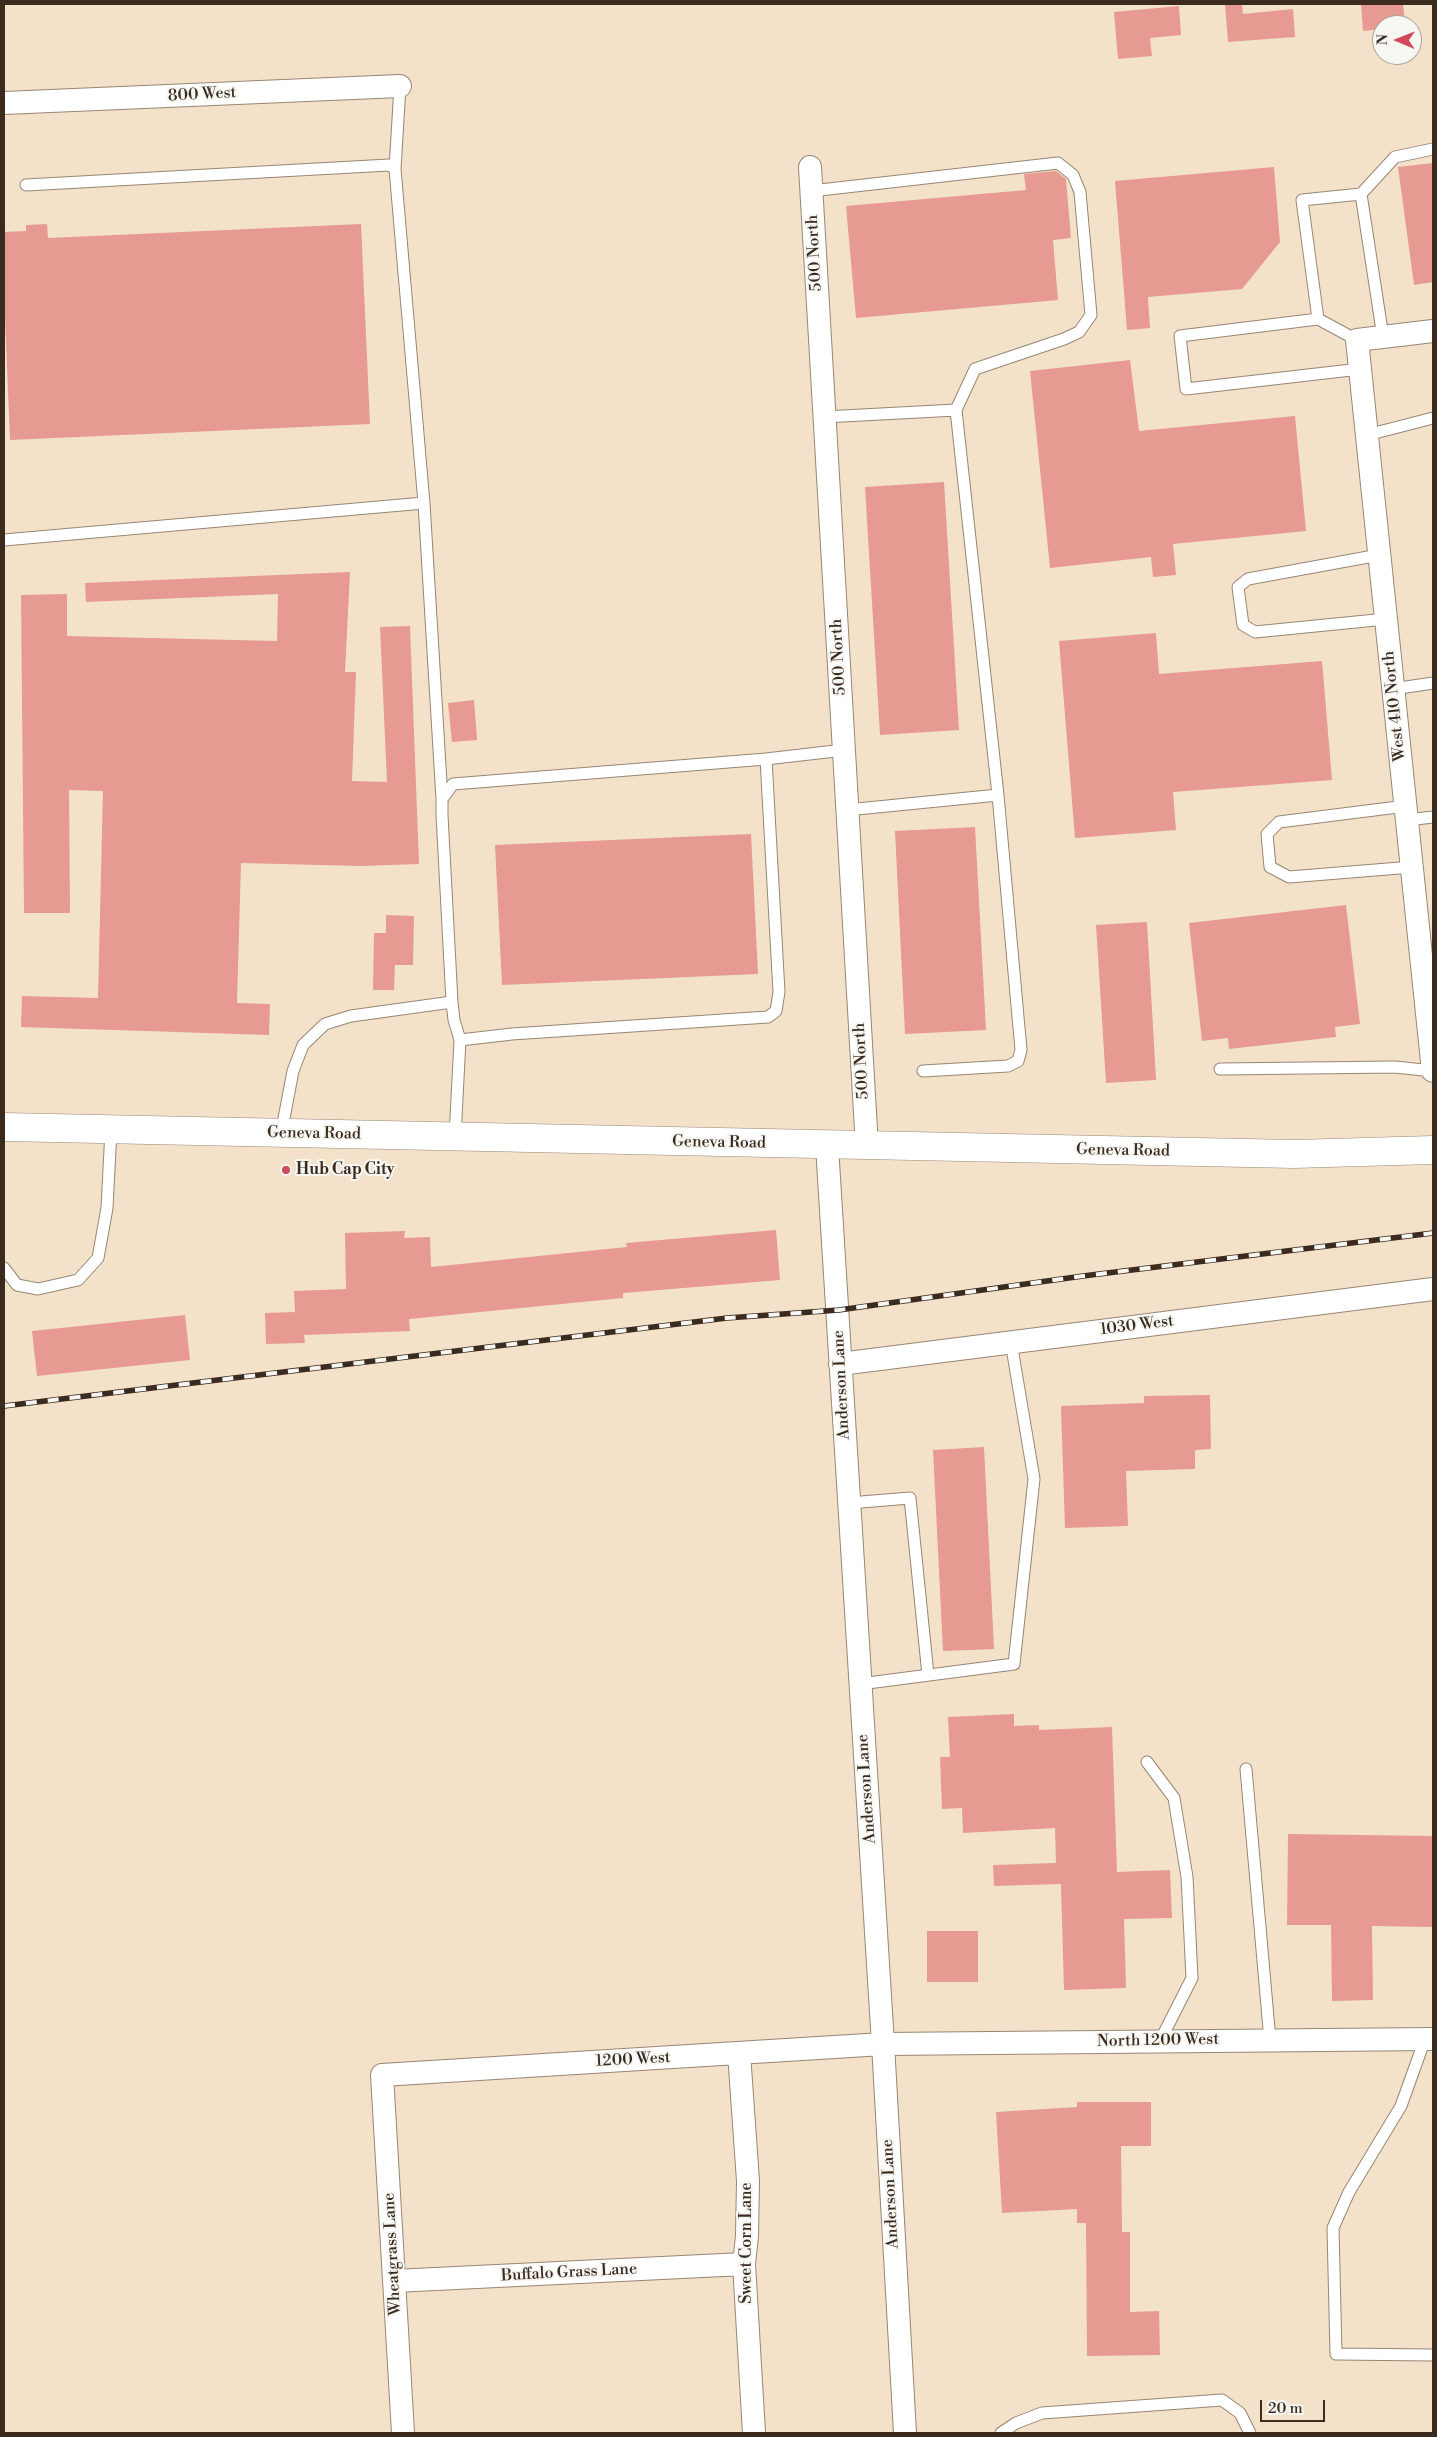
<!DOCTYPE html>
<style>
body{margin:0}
#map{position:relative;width:1437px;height:2437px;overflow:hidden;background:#f3e2c9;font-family:"Libre Bodoni",serif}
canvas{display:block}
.frame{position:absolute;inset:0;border:5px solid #3b2a1e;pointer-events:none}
.north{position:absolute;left:1372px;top:15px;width:50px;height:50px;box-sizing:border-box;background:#f6f6f2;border:1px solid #aba49d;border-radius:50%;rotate:271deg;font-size:14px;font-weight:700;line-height:20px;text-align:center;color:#3b2a1e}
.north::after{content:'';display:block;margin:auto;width:18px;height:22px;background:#d1495b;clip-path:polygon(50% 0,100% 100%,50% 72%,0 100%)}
.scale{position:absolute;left:1260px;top:2400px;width:65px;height:22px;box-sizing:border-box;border:2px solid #3b2a1e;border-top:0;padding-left:6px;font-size:15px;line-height:18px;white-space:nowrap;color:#3b2a1e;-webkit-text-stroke:4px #f6f6f2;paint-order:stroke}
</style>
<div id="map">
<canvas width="1437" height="2437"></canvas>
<div class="frame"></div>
<div class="north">N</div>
<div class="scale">20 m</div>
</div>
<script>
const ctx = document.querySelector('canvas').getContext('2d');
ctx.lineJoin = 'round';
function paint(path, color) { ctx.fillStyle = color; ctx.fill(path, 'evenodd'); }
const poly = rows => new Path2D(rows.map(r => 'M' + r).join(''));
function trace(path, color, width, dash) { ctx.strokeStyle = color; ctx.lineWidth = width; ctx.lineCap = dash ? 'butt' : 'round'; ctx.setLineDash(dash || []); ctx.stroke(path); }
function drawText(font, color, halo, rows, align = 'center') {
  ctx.font = font + ' "Libre Bodoni",serif'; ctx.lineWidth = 4; ctx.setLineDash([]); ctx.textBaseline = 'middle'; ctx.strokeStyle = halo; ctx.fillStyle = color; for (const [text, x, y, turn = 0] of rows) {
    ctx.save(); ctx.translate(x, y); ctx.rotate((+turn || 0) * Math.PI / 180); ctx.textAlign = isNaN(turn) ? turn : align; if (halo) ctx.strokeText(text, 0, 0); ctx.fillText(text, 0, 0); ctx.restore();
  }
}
paint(poly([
 [1225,4,1242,4,1243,14,1293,9,1295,37,1228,42],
 [1361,4,1403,4,1405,25,1382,25,1382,29,1363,31],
 [1179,6,1181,35,1150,38,1152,56,1118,59,1114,12],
 [1433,163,1433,282,1414,285,1398,167],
 [1274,167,1280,242,1242,289,1148,297,1150,328,1127,330,1115,181],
 [1056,171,1066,179,1071,238,1053,240,1058,300,856,318,846,206,1026,190,1024,174],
 [47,224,48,238,361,224,370,424,10,440,4,291,4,232,26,231,26,225],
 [1130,360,1139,431,1295,416,1306,531,1173,544,1176,575,1153,577,1151,557,1050,568,1030,371],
 [944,482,959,730,880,735,865,487],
 [350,572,345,672,356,672,352,781,387,782,380,627,410,626,419,864,361,866,241,863,237,1003,270,1004,269,1035,21,1027,22,996,98,998,103,791,69,790,70,913,24,913,21,595,67,594,67,636,277,641,278,594,86,602,85,583],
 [1156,633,1159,674,1322,661,1332,780,1173,792,1176,830,1075,838,1059,641],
 [474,700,477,740,452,742,448,703],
 [975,827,986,1030,905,1034,895,831],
 [751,834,758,974,502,985,495,845],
 [1346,905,1360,1024,1335,1027,1336,1037,1229,1049,1228,1038,1202,1041,1189,923],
 [386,915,414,916,413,965,395,965,394,990,373,990,374,933,386,933],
 [1147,922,1156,1080,1106,1083,1096,925],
 [776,1230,780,1280,623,1293,623,1298,409,1319,410,1331,304,1335,305,1343,266,1344,265,1313,295,1312,294,1291,346,1289,345,1233,405,1231,404,1238,430,1237,431,1267,627,1247,626,1243],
 [185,1315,190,1360,37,1376,32,1331],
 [1210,1395,1211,1449,1195,1450,1195,1469,1126,1471,1128,1526,1065,1528,1061,1406,1144,1403,1144,1396],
 [984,1447,994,1649,943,1651,933,1450],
 [1014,1714,1014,1726,1039,1725,1039,1730,1112,1727,1117,1872,1170,1870,1172,1918,1124,1919,1126,1988,1064,1990,1061,1884,994,1886,993,1865,1056,1863,1055,1828,963,1833,962,1808,942,1809,940,1757,950,1757,948,1717],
 [1288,1834,1433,1836,1433,1927,1372,1926,1373,2000,1332,2001,1331,1925,1287,1925],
 [927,1931,978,1931,978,1982,927,1982],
 [1077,2102,1151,2102,1151,2146,1121,2146,1122,2232,1130,2232,1130,2312,1159,2311,1160,2355,1087,2356,1086,2223,1077,2223,1077,2209,1002,2213,996,2112,1077,2107]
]), '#e69a92');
const lane = poly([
 [395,169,400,86],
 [811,191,1058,163,1073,175,1080,192,1091,315,1079,332,1064,339,975,369,956,410],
 [1361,194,1395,157,1433,149],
 [1318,319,1180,336,1186,389,1360,369],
 [1357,340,1318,319,1302,200,1361,194,1383,337],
 [824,417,956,410,998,795,847,810],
 [1367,435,1433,418],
 [424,503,442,799],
 [4,540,424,503,395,169,389,165,26,185],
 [1379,555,1248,579,1238,587,1243,625,1255,632,1386,619],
 [1393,689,1433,683],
 [1406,806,1279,822,1267,834,1270,867,1289,877,1412,867],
 [1407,820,1433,817],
 [452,1002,442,815,442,799,453,784,766,759],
 [1220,1069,1395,1067,1433,1071],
 [923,1071,1008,1066,1018,1061,1021,1050,998,795],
 [281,1134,293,1071,303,1045,325,1024,351,1016,452,1002,454,1020,460,1040,512,1034,768,1017,776,1011,779,992,766,759,844,750],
 [455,1137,460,1040],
 [4,1268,17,1285,38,1289,78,1280,98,1258,107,1208,111,1130],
 [849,1503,910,1498,928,1675],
 [860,1684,1014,1664,1034,1479,1011,1342],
 [1147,1762,1174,1798,1187,1877,1192,1978,1160,2041],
 [1246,1769,1270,2040],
 [1425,2039,1401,2106,1349,2192,1333,2228,1336,2354,1433,2355],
 [1001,2433,1016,2423,1042,2413,1222,2400,1240,2413,1250,2433]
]);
const street = poly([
 [4,103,400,86],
 [810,167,867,1147],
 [1433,331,1357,340,1433,1071],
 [827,1146,883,2044,905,2433],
 [840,1364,1433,1289],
 [739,2053,748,2181,747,2236,744,2264,754,2433],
 [394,2281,744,2264],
 [403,2433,382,2075,883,2044,1433,2039]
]);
const secondary = poly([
 [4,1127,1294,1154,1433,1150]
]);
trace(lane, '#978674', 13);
trace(street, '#978674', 24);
trace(secondary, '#978674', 29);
trace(lane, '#fff', 11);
trace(street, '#fff', 22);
trace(secondary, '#fff', 28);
const rail = poly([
 [4,1406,727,1318,839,1310,1083,1276,1433,1233]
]);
trace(rail, '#3b2a1e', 5.5);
trace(rail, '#f6f6f2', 4, [11]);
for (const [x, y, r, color] of [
 [286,1170,5,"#d1495b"]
]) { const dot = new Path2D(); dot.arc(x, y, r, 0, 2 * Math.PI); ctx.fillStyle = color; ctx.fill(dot); trace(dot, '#f6f6f2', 2); }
drawText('16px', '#3b2a1e', '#f6f6f2', [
 ["800 West",202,95,-3],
 ["500 North",815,253,-93],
 ["500 North",839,657,-93],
 ["West 410 North",1395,706,-96],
 ["500 North",862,1061,-93],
 ["Geneva Road",314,1134,1],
 ["Geneva Road",719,1143,1],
 ["Geneva Road",1123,1151,1],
 ["1030 West",1137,1326,-7],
 ["Anderson Lane",842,1385,-93],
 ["Anderson Lane",867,1789,-94],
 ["North 1200 West",1158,2041,-1],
 ["1200 West",633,2060,-3],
 ["Anderson Lane",891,2194,-93],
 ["Sweet Corn Lane",747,2243,-90],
 ["Wheatgrass Lane",393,2254,-93],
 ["Buffalo Grass Lane",569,2273,-3]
]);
drawText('bold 16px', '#3b2a1e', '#f6f6f2', [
 ["Hub Cap City",296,1170]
], 'left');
</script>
